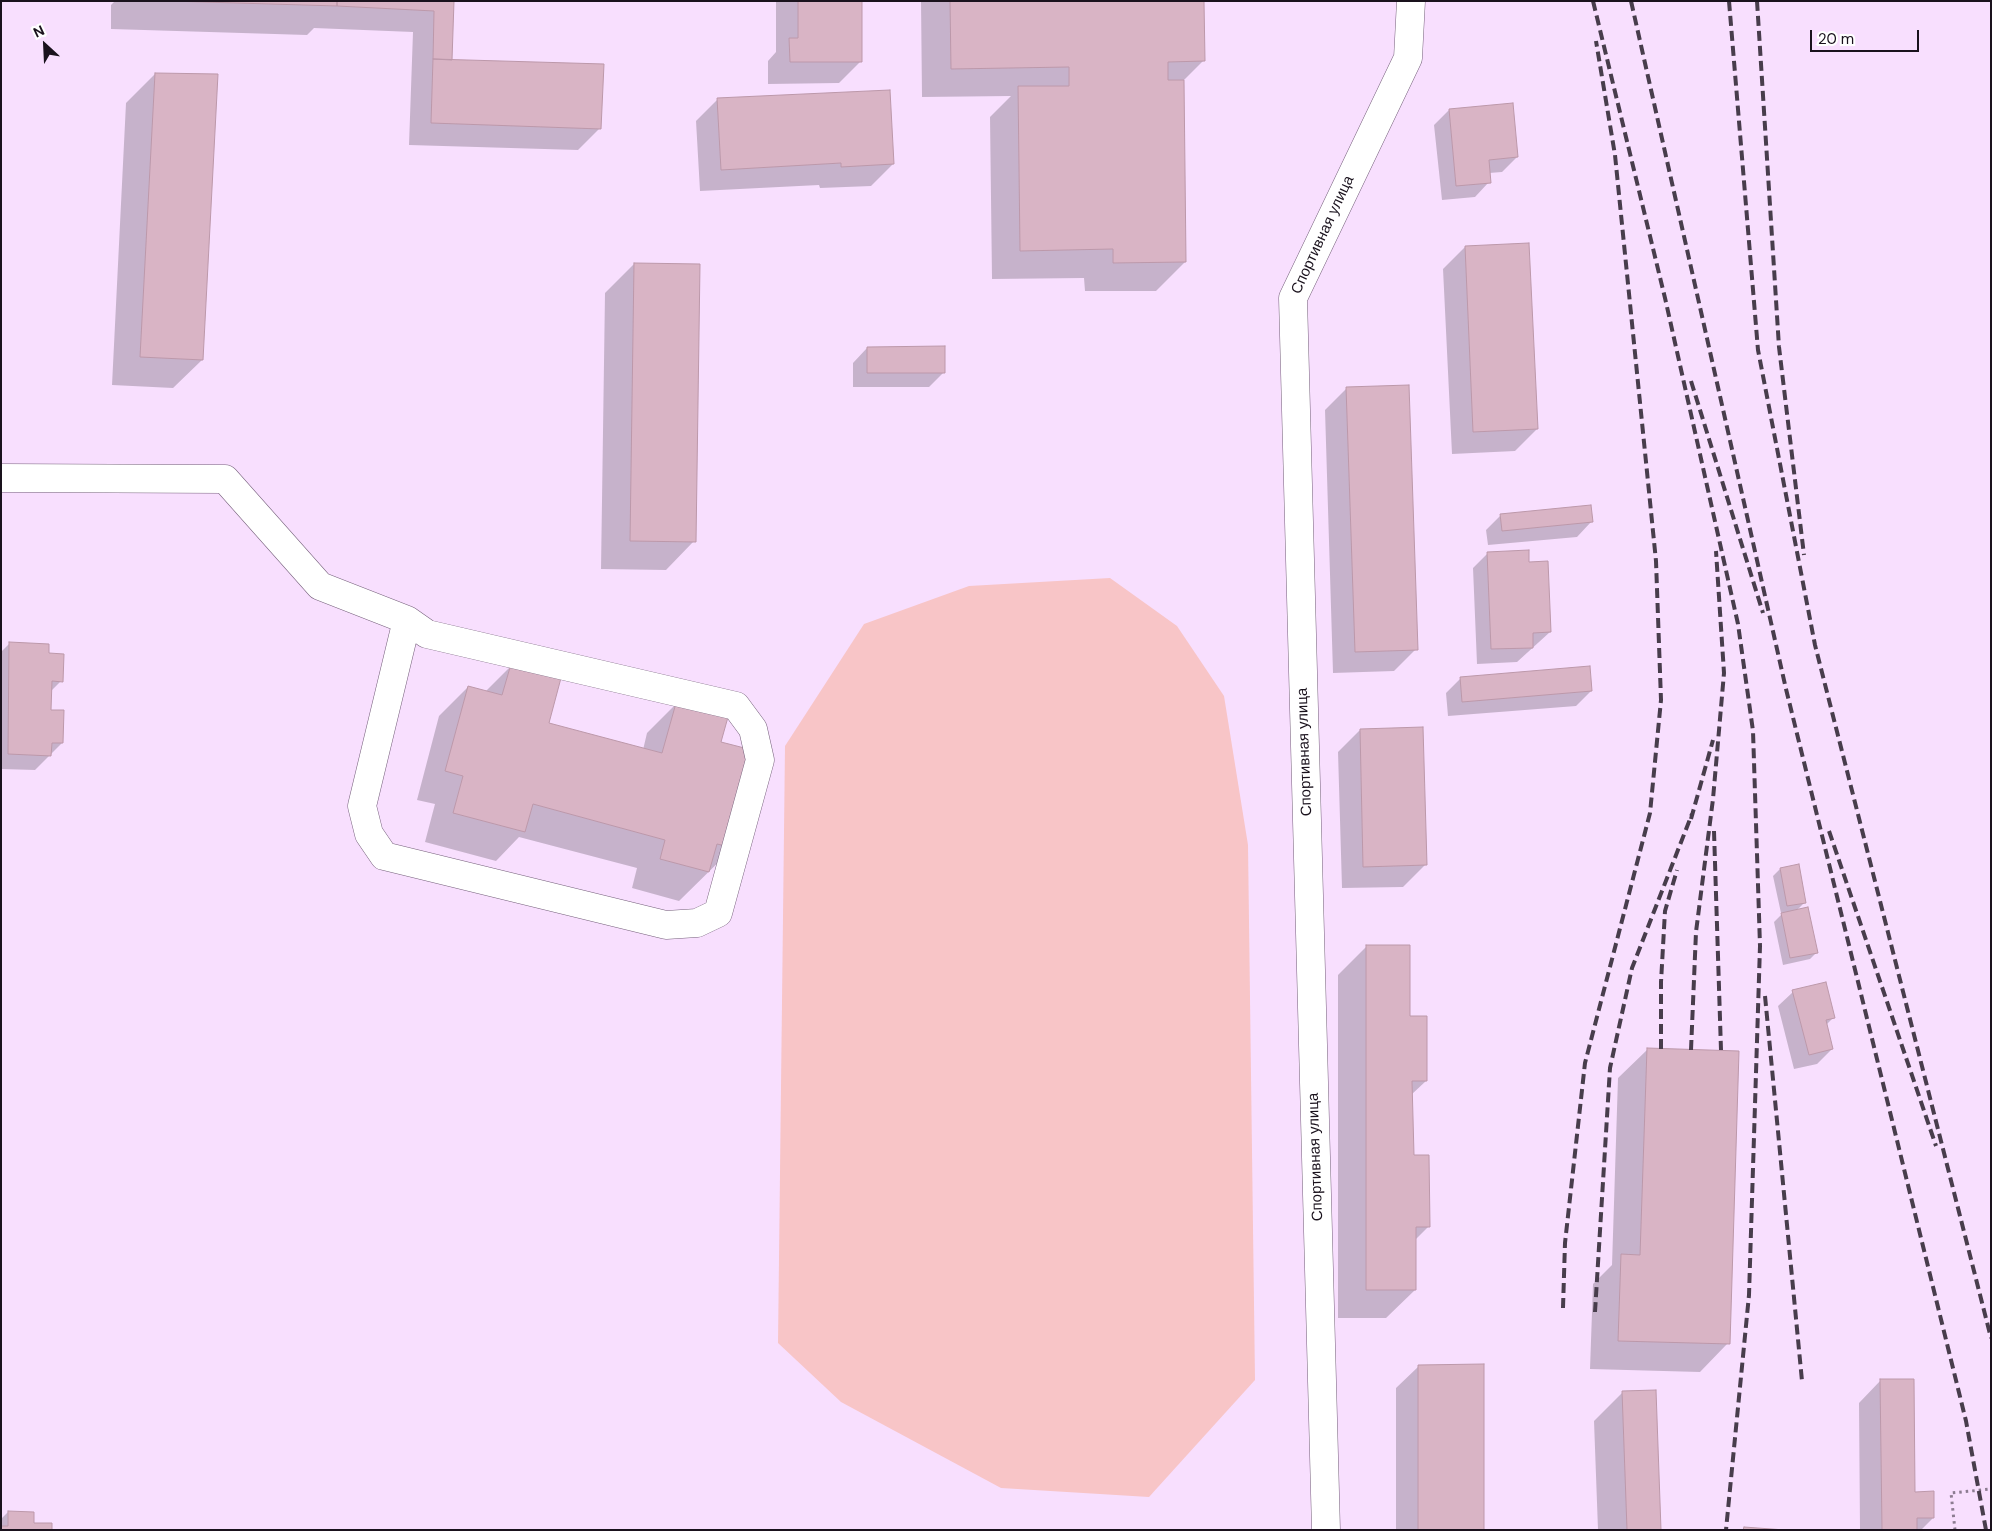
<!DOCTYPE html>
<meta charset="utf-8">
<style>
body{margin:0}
#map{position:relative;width:1992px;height:1531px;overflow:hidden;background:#f8dffe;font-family:"DM Sans",sans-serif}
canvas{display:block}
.frame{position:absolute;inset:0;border:2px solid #1a121d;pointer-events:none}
.north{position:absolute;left:20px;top:20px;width:50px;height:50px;-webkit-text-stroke:4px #fff;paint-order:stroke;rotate:335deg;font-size:14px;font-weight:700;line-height:20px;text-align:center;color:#1a121d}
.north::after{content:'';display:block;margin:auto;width:18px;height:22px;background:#1a121d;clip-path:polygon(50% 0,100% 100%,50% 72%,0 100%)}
.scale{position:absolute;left:1810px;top:30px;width:109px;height:22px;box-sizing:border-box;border:2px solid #1a121d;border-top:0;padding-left:6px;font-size:15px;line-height:18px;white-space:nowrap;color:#1a121d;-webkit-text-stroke:4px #fff;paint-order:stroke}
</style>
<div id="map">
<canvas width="1992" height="1531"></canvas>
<div class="frame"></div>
<div class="north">N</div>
<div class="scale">20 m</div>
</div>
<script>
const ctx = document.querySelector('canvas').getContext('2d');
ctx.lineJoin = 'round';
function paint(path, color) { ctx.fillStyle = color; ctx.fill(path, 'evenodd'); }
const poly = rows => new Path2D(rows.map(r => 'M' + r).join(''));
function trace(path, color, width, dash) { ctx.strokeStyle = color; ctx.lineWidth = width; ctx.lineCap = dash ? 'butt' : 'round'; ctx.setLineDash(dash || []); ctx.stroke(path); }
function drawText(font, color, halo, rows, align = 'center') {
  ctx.font = font + ' "DM Sans",sans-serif'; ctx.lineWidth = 4; ctx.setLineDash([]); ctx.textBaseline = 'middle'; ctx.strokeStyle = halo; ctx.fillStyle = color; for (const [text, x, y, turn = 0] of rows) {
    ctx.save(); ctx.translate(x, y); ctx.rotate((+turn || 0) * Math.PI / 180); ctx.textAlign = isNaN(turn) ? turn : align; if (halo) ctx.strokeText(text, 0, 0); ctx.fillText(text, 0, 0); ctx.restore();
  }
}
paint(poly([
 [1110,578,1177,626,1224,696,1248,845,1255,1380,1149,1497,1001,1488,841,1402,778,1343,785,746,864,624,969,586]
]), '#f8c5c7');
paint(poly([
 [115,1,453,1,451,61,600,128,578,150,409,145,413,32,314,28,307,35,111,29,111,5],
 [776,1,861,1,861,61,839,83,768,84,768,61,776,52],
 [921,1,1203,1,1203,61,1182,82,1185,262,1156,291,1085,291,1084,278,992,279,990,117,1011,96,922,97],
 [155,74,202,360,173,388,112,385,126,103],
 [718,99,893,164,871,186,820,188,819,185,700,191,696,121],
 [1449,110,1517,157,1502,172,1489,173,1489,182,1475,197,1442,200,1434,125],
 [1465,247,1537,429,1515,451,1452,454,1443,269],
 [634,264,694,541,666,570,601,569,605,293],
 [867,348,944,372,929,387,853,387,853,363],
 [1347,388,1416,649,1394,671,1333,673,1325,410],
 [1501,515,1591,522,1577,537,1488,545,1486,530],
 [1488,553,1528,563,1550,632,1517,662,1477,664,1473,568],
 [9,644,48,655,61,681,50,692,50,711,62,743,35,770,1,769,1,652],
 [511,666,547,724,643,750,647,733,676,704,720,743,733,848,679,901,632,888,637,868,519,837,496,861,425,842,435,804,417,800,439,716,468,687,485,692],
 [1461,678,1591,691,1576,706,1448,716,1446,693],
 [1360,730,1425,865,1403,887,1342,888,1338,752],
 [1780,869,1805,902,1796,911,1817,952,1810,959,1783,965,1774,922,1784,912,1781,913,1773,876],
 [1366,947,1409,1017,1426,1081,1411,1095,1412,1156,1429,1226,1415,1240,1415,1290,1386,1318,1338,1318,1338,975],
 [1793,992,1834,1017,1826,1025,1832,1049,1817,1064,1794,1069,1778,1006],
 [1647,1050,1728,1343,1700,1372,1590,1369,1593,1284,1612,1265,1618,1078],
 [1419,1366,1483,1530,1396,1530,1396,1388],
 [1881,1380,1914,1493,1933,1518,1921,1530,1860,1530,1859,1403],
 [1622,1393,1660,1530,1598,1530,1594,1421],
 [8,1512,33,1524,1,1530,1,1519]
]), '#0003');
const building = poly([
 [169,1,337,1,337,6,169,1],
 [337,1,454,1,452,60,433,59,434,11,337,6,337,1],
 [798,1,862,1,862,62,790,62,789,38,798,38,798,1],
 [950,1,1204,1,1205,61,1168,62,1168,80,1184,80,1186,262,1113,263,1113,249,1020,251,1018,86,1069,86,1069,67,951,69,950,1],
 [433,59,604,64,601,129,431,123,433,59],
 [155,73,218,74,203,360,140,357,155,73],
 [890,90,894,164,841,167,841,163,721,170,717,98,890,90],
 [1513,103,1518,157,1489,160,1491,183,1456,186,1449,109,1513,103],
 [1529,243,1538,429,1473,432,1465,246,1529,243],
 [634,263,700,264,696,542,630,541,634,263],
 [945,346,945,373,867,373,867,347,945,346],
 [1409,385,1418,650,1355,652,1346,387,1409,385],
 [1591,505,1593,522,1502,531,1500,514,1591,505],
 [1529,550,1529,562,1548,561,1551,632,1533,633,1533,648,1491,649,1487,552,1529,550],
 [9,642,49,644,49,653,64,654,63,682,52,681,51,710,64,710,63,743,52,743,51,756,8,754,9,642],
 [511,664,561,678,549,723,662,753,676,703,728,717,721,742,760,752,734,848,717,844,709,872,660,859,665,840,533,804,525,832,453,813,463,776,445,771,468,686,502,695,511,664],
 [1590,666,1592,691,1462,702,1460,677,1590,666],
 [1423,727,1427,865,1363,867,1360,729,1423,727],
 [1799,864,1806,903,1787,906,1780,868,1799,864],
 [1808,907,1818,953,1790,958,1781,913,1808,907],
 [1366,945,1410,945,1410,1016,1427,1016,1427,1081,1412,1081,1414,1155,1429,1155,1430,1227,1416,1227,1416,1290,1366,1290,1366,945],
 [1826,982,1835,1018,1826,1020,1833,1049,1809,1055,1792,990,1826,982],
 [1647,1048,1739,1051,1730,1344,1618,1341,1621,1254,1640,1255,1647,1048],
 [1484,1364,1484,1530,1418,1530,1418,1365,1484,1364],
 [1880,1379,1914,1379,1915,1492,1934,1491,1934,1518,1917,1518,1917,1530,1882,1530,1880,1379],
 [1656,1390,1661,1530,1627,1530,1622,1391,1656,1390],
 [8,1511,34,1512,34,1523,52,1523,52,1530,1,1530,1,1526,8,1526,8,1511],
 [1744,1527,1785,1530,1743,1530,1744,1527]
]);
paint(building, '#d9b4c5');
trace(building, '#bc98aa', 1);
const minor = poly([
 [1,478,225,479,320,586,407,620,427,634,736,706,753,729,760,760,718,913,697,923,666,925,384,856,369,834,362,806,407,620],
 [1326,1530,1293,298,1408,58,1411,1]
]);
trace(minor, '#76617c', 29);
trace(poly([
 [1955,1530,1951,1493,1991,1489]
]), '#8c7c91', 3, [2.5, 4]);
trace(minor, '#fff', 28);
trace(poly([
 [1593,1,1665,298,1738,624,1753,731,1760,946,1749,1295,1726,1530],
 [1631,1,1786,689,1966,1421,1986,1530],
 [1729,1,1758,350,1815,645,1991,1338],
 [1757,1,1779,347,1804,555],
 [1691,381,1763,613],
 [1691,819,1713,740],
 [1714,831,1721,1050],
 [1829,831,1936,1146],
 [1765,996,1802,1381],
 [1661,1049,1661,982,1665,911,1677,870],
 [1691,1050,1696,932,1713,799,1724,673,1716,551],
 [1563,1308,1565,1243,1585,1063,1650,813,1661,700,1656,561,1615,155,1596,41],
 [1595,1312,1610,1068,1632,968,1692,814]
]), '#483d4c', 4, [10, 5]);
drawText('15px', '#1a121d', '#fff', [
 ["Спортивная улица",1323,235,-65],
 ["Спортивная улица",1305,752,-92],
 ["Спортивная улица",1316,1157,-92]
]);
</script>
